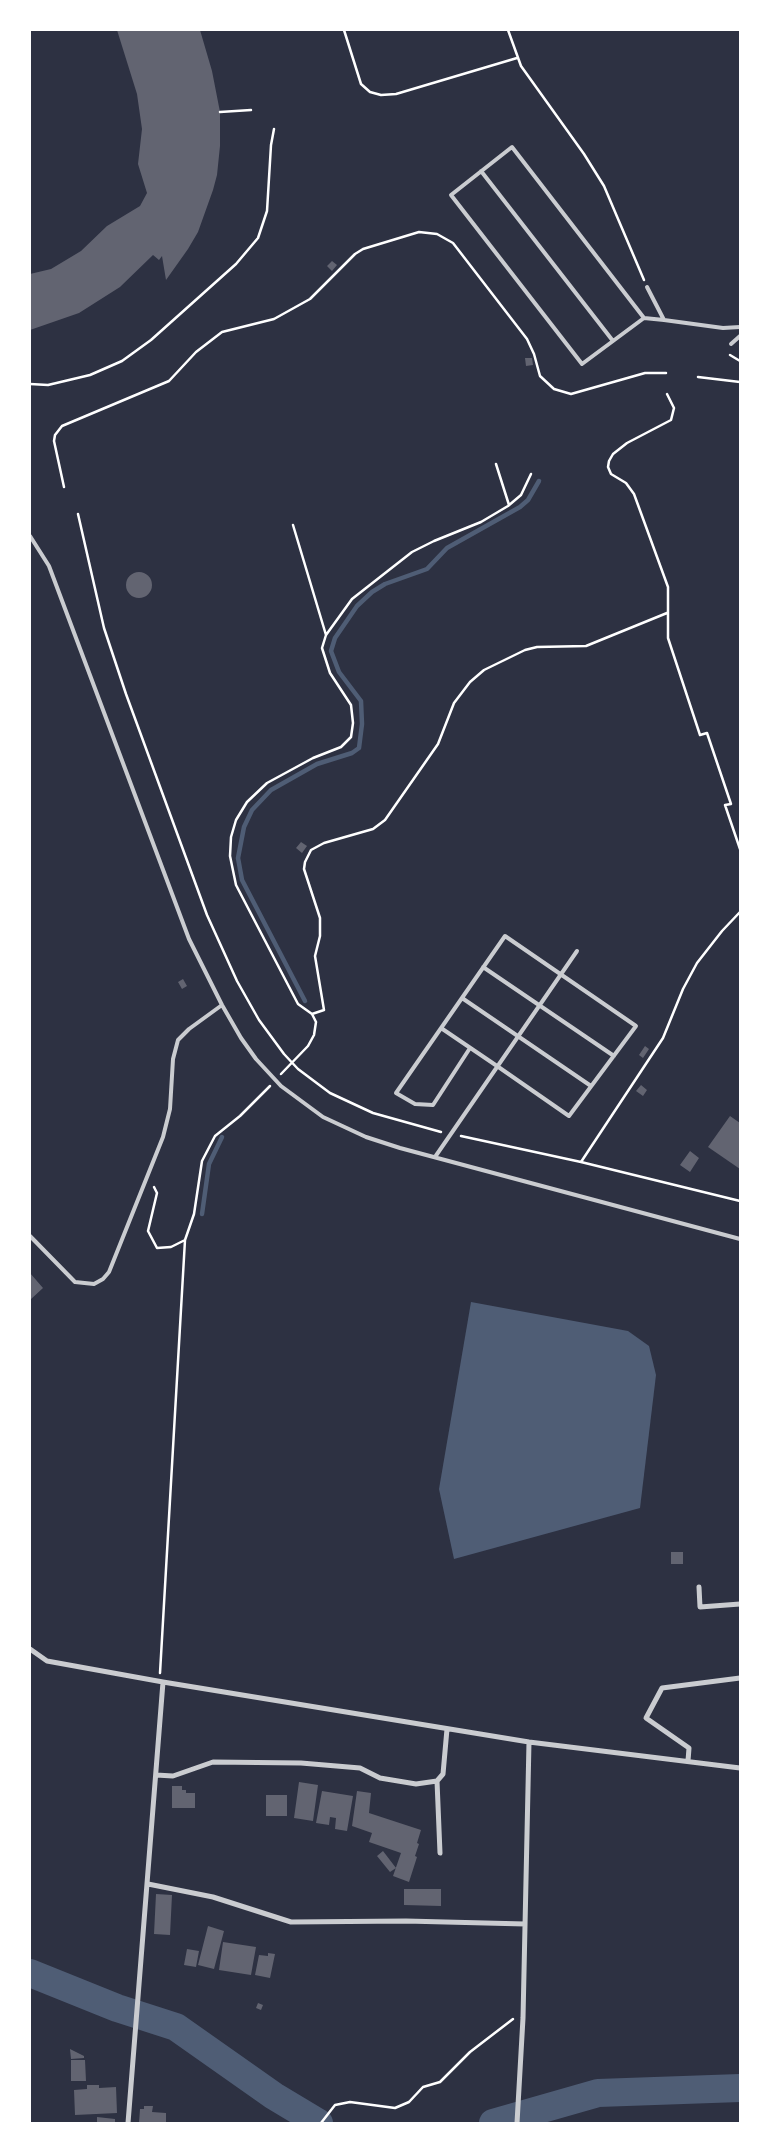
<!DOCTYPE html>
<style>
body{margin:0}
#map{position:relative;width:770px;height:2153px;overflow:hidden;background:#2d3142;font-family:"Source Sans 3",sans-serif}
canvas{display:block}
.frame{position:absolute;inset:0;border:31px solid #fff;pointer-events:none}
</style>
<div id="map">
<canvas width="770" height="2153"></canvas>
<div class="frame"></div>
</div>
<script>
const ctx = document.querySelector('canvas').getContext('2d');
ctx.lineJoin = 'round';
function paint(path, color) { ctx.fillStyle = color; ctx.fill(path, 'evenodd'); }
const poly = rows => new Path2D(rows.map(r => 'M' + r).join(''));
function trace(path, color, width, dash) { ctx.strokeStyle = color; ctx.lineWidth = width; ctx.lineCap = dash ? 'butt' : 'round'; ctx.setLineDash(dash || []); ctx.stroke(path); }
paint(poly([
 [471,1302,628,1331,649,1346,656,1375,640,1508,454,1559,439,1489]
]), '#4f5d75');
trace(poly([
 [305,1001,242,880,238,858,244,827,252,810,271,790,317,764,352,753,359,748,362,724,361,701,339,672,331,651,335,638,357,606,372,592,385,584,427,569,447,548,520,507,528,500,539,481],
 [202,1214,209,1164,222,1137]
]), '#4f5d75', 4.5);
trace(poly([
 [30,1973,117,2008,176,2027,274,2096,319,2123],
 [493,2123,598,2093,740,2088]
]), '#4f5d75', 28);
paint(poly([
 [117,30,200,30,212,71,220,112,220,146,217,175,213,190,198,232,188,249,166,280,162,256,159,260,153,255,120,287,79,313,30,330,30,274,51,269,81,251,107,226,140,206,147,193,138,164,142,129,137,94],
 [332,261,337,265,332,271,327,266],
 [525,358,532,358,533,365,526,366],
 '126 585a13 13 0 1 1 26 0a13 13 0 1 1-26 0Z',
 [301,842,307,846,302,853,296,848],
 [183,979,187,986,182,989,178,982],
 [645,1046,649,1049,643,1058,639,1055],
 [641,1085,647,1090,643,1096,636,1091],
 [730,1116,740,1123,740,1169,708,1147],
 [690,1151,699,1158,690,1172,680,1165],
 [30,1273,43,1288,30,1300],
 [671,1552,683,1552,683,1564,671,1564],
 [299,1782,318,1785,313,1821,294,1818],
 [172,1786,182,1786,182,1790,186,1790,186,1793,195,1793,195,1808,172,1808],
 [322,1791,353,1796,347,1831,335,1829,336,1818,330,1817,329,1825,316,1823],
 [357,1791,371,1793,369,1813,421,1830,417,1843,419,1844,415,1856,417,1857,409,1882,393,1876,401,1853,369,1842,372,1833,352,1826],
 [266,1795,287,1795,287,1816,266,1816],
 [383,1851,396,1868,390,1872,377,1856],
 [404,1889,441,1889,441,1906,404,1905],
 [156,1894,172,1895,170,1935,154,1934],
 [208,1926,224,1931,214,1969,198,1965],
 [223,1942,256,1947,251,1975,219,1970],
 [187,1949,199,1951,196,1967,184,1965],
 [268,1953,275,1954,270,1978,255,1975,259,1955,268,1956],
 [258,2003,263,2005,261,2010,256,2008],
 [70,2049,84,2056,84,2058,71,2059],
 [71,2060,85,2060,86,2081,71,2081],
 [87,2085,99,2085,99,2088,116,2087,117,2113,75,2115,74,2090,87,2089],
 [144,2106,153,2106,152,2112,166,2113,166,2123,139,2123,140,2109,144,2109],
 [97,2117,115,2119,115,2123,97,2123]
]), '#626471');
trace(poly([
 [344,30,361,84,370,92,381,95,396,94,517,58],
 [508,30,521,66,584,154,604,186,644,280],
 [220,112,251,110],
 [730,355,740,361],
 [698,377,740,382],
 [30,384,48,385,90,375,122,361,151,340,236,264,258,238,267,211,271,145,274,129],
 [667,394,674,408,671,420,627,443,613,454,609,461,608,467,611,474,626,483,634,494,668,587,668,638,700,735,707,733,731,804,725,805,740,849],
 [496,464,509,505],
 [64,487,54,441,55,435,62,426,169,381,196,352,222,332,274,319,310,299,355,254,363,249,419,232,437,234,453,243,527,339,534,354,540,376,554,389,571,394,645,373,666,373],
 [78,514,104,628,126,694,207,915,237,981,259,1020,284,1054,298,1069,330,1093,373,1113,441,1132],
 [293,525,326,635],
 [312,1014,324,1010,315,956,320,936,320,918,304,869,305,862,311,850,324,843,373,829,385,820,438,744,454,703,470,682,484,670,525,650,537,647,586,646,667,613],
 [281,1074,308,1046,314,1035,316,1022,312,1014,298,1004,236,885,230,856,231,837,236,820,247,802,267,783,313,758,341,747,351,737,353,723,351,705,330,673,322,648,326,635,352,599,412,552,434,541,481,522,508,506,521,495,531,474],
 [461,1136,581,1162,740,1201],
 [581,1162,663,1038,683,989,697,963,722,931,740,912],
 [154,1187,157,1193,148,1231,157,1248,171,1247,185,1240,194,1214,202,1161,215,1136,240,1116,270,1086],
 [160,1673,185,1240],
 [321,2123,335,2105,350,2102,395,2108,409,2102,423,2087,440,2082,470,2052,513,2019]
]), '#fff', 2.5);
trace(poly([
 [481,171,613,341],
 [647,287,664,320,723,328,740,327],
 [644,318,512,147,451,195,582,364,644,318,664,320],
 [731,344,740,336],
 [30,536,49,566,189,939,222,1005,241,1038,256,1059,281,1086,323,1117,366,1137,400,1148,740,1239],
 [483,967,614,1056],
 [462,998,591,1086],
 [441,1028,497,1066,569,1116,636,1026,505,936,396,1093,415,1104,433,1105,470,1048],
 [435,1157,577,951],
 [30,1236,75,1282,94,1284,103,1279,109,1272,163,1137,170,1109,173,1059,178,1040,189,1029,222,1005]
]), '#caccd0', 4);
trace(poly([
 [699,1587,700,1607,740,1604],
 [30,1649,47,1661,163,1682,529,1742,740,1768],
 [688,1761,689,1748,646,1718,662,1688,740,1678],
 [156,1775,173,1776,213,1762,301,1763,360,1768,380,1778,416,1784,437,1781,443,1774,447,1729],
 [437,1781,440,1853],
 [148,1884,213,1897,291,1922,406,1921,525,1924],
 [128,2123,163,1682],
 [517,2123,523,2018,529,1742]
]), '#caccd0', 5);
</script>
